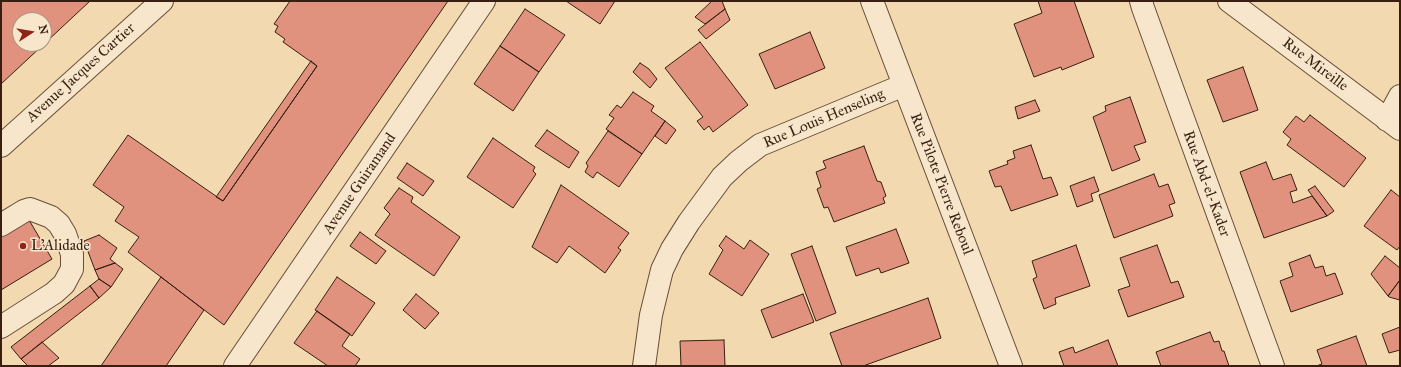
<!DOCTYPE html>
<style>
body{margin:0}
#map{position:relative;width:1401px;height:367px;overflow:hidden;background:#f2d9af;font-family:"IM FELL Great Primer",serif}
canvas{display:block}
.frame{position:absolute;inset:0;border:2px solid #381f11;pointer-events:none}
.north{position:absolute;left:12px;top:12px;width:40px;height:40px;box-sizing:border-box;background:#f7e6cb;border:1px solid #ab9681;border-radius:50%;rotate:78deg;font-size:11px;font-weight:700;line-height:16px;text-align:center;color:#381f11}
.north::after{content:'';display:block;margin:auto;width:14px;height:18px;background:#8f2418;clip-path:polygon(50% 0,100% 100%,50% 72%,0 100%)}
</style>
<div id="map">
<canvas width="1401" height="367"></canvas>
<div class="frame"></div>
<div class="north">N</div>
</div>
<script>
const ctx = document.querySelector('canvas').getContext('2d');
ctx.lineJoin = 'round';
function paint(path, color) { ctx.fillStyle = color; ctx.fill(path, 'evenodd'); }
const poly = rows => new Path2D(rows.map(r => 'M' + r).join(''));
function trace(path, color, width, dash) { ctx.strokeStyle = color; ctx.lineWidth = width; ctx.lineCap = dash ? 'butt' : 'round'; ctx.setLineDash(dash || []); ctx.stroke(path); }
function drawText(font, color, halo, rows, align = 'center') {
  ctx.font = font + ' "IM FELL Great Primer",serif'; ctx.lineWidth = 3; ctx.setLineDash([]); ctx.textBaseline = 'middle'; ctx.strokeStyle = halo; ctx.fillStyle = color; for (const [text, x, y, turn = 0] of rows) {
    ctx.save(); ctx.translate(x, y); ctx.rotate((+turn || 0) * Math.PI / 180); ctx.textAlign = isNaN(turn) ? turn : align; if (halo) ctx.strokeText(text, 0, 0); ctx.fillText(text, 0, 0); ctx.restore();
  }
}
const building = poly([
 [1,1,90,1,44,44,44,20,20,20,20,44,44,44,1,84,1,1],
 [290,1,448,1,224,325,128,252,139,237,115,221,124,207,93,185,128,135,223,201,317,66,283,42,285,39,275,32,278,26,274,24,290,1],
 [566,1,615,1,600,24,566,1],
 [712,1,722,1,725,9,705,24,695,17,712,1],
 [1038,1,1074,1,1094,57,1062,70,1061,67,1034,77,1014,24,1042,13,1038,1],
 [525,9,565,35,539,72,500,46,525,9],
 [725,9,730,20,706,39,698,30,725,9],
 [810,32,825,68,775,89,759,54,810,32],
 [700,42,748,105,713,132,709,126,704,130,697,121,703,117,665,68,700,42],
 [500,46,539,72,513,111,474,84,500,46],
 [311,61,317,66,223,201,216,197,311,61],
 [640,63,649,69,657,79,650,88,633,72,640,63],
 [1243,67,1258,110,1223,122,1207,80,1243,67],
 [633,92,654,106,651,111,665,121,642,154,606,129,614,118,609,115,617,105,621,108,633,92],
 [1130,97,1146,142,1134,146,1140,160,1112,171,1093,117,1106,111,1105,106,1130,97],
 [1035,100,1040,111,1018,119,1015,107,1035,100],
 [1310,115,1366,158,1344,187,1287,145,1291,139,1283,132,1296,116,1304,122,1310,115],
 [665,121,676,130,666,144,655,136,665,121],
 [547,130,579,152,569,168,535,146,547,130],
 [608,131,642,154,619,187,597,172,593,178,585,172,588,166,586,163,608,131],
 [493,138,535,167,533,171,536,174,513,208,467,177,493,138],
 [1031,145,1043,179,1051,177,1058,195,1011,211,1001,186,995,187,989,171,1008,164,1007,161,1015,158,1013,151,1031,145],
 [864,146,877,181,881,182,886,196,883,198,885,203,834,222,828,207,824,208,817,189,821,187,816,172,826,168,823,161,864,146],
 [1266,162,1273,180,1291,174,1297,190,1290,192,1293,203,1312,196,1327,216,1264,238,1240,172,1266,162],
 [407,163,434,181,423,196,397,178,407,163],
 [1154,174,1159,187,1168,184,1175,203,1169,205,1173,216,1114,238,1099,195,1154,174],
 [1094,177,1099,191,1091,194,1093,201,1077,207,1070,186,1094,177],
 [561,185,629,233,618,248,621,250,605,273,569,246,557,263,532,247,561,185],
 [1315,186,1334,211,1327,216,1308,190,1315,186],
 [399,188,413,197,411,202,460,237,434,276,375,235,390,214,384,208,399,188],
 [1391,190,1400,197,1400,246,1397,250,1364,226,1391,190],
 [29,220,52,259,1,290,1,233,29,220],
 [896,229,909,263,881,273,879,268,856,276,846,247,896,229],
 [360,232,386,251,376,264,350,246,360,232],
 [99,235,117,248,110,259,115,263,95,270,84,241,99,235],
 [726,236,744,249,750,240,769,254,742,296,709,274,723,250,719,246,726,236],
 [1076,245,1090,286,1055,298,1056,304,1044,309,1033,279,1037,277,1032,261,1076,245],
 [1157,245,1171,283,1178,281,1184,297,1128,317,1118,290,1130,286,1120,258,1157,245],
 [812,246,836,313,816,321,791,254,812,246],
 [1310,255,1315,268,1323,266,1326,276,1335,273,1343,294,1291,312,1280,281,1293,276,1289,263,1310,255],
 [1385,256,1400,268,1400,280,1388,296,1371,274,1385,256],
 [115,263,123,269,111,287,99,279,95,270,115,263],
 [161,277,204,310,166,366,101,366,161,277],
 [337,277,375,303,352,336,315,310,337,277],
 [99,279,111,287,99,298,90,286,99,279],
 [1400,280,1400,300,1389,297,1388,296,1400,280],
 [90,286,99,298,21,359,11,347,90,286],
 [416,294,439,313,425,329,403,310,416,294],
 [803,294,814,322,772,338,761,310,803,294],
 [928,298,941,338,863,366,842,366,830,333,928,298],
 [317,311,350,334,342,346,360,359,355,366,328,366,294,343,317,311],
 [1400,327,1400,350,1389,353,1382,334,1400,327],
 [1210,332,1214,342,1219,341,1222,351,1224,351,1229,366,1161,366,1156,352,1210,332],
 [1356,336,1367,366,1316,366,1322,364,1317,350,1356,336],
 [724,340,725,366,681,366,680,341,724,340],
 [1108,340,1118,366,1064,366,1059,352,1073,347,1075,353,1108,340],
 [42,342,59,358,48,366,28,366,21,359,42,342]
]);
paint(building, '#e1927e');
trace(building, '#381f11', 1);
const minor = poly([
 [872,1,1011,366],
 [1141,1,1143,8,1273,366],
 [1229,1,1400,129],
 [1387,120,1400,96],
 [1,146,162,1],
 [1,225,24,211,30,209,51,217,59,224,65,234,72,254,72,269,64,284,54,293,1,327],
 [235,366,484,1],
 [644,366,651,315,662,270,672,249,689,222,722,177,739,161,760,145,904,85]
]);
trace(minor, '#664e38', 24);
trace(minor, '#f7e6cb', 22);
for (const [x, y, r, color] of [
 [23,246,4,"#8f2418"]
]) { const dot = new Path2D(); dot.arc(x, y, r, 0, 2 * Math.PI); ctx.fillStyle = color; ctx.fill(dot); trace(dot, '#f7e6cb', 1.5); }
drawText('15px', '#381f11', '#f7e6cb', [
 ["Rue Mireille",1315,65,37],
 ["Avenue Jacques Cartier",81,73,-42],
 ["Rue Louis Henseling",824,119,-23],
 ["Avenue Guiramand",360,184,-56],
 ["Rue Pilote Pierre Reboul",941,184,69],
 ["Rue Abd-el-Kader",1206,184,70]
]);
drawText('15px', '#381f11', '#f7e6cb', [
 ["L'Alidade",31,246]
], 'left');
</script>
